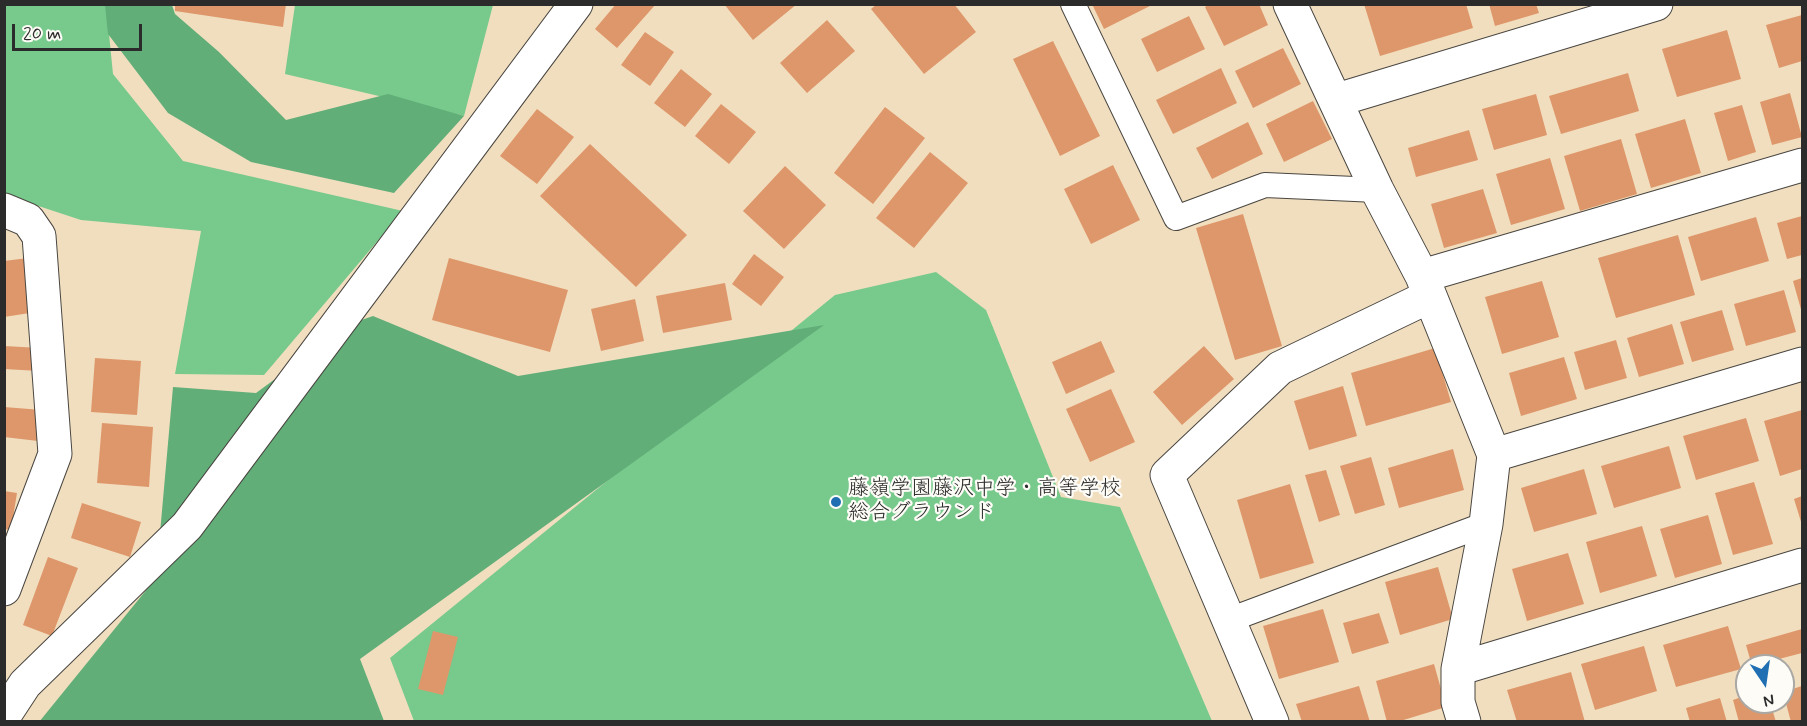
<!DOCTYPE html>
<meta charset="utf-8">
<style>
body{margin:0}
#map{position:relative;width:1807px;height:726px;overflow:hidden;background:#f1debf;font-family:Mynerve,sans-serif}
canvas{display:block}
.frame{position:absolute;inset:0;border:6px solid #2b2b2b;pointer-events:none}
.north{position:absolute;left:1735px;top:654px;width:60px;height:60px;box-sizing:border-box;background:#fdfcf7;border:2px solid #a9a8a5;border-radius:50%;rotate:167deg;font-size:16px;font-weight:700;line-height:24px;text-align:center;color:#2b2b2b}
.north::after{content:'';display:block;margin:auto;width:21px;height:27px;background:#1f6fb2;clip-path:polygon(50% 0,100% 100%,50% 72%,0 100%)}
.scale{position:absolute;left:12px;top:24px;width:130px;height:27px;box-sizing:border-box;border:3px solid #2b2b2b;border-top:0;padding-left:8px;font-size:18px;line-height:21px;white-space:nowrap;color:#2b2b2b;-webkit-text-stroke:4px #fdfcf7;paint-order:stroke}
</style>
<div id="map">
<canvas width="1807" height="726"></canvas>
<div class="frame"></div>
<div class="north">N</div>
<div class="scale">20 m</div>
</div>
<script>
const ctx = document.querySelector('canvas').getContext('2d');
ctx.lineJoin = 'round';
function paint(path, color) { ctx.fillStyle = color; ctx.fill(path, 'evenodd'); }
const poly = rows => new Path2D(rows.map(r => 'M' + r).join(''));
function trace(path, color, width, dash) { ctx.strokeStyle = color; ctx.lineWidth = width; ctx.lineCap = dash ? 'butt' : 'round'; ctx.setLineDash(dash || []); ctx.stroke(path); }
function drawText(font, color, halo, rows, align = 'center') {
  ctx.font = font + ' Mynerve,"Klee One",sans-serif'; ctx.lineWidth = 4.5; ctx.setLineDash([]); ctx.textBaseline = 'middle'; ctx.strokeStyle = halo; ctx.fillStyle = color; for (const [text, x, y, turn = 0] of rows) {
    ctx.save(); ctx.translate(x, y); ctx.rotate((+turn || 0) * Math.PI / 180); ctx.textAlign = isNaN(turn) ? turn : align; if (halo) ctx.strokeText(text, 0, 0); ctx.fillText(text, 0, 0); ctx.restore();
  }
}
paint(poly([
 [106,4,113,74,183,161,403,211,264,375,175,374,201,231,81,220,5,195,5,5],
 [295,5,493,5,464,116,285,74],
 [936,272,986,310,1061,497,1120,507,1212,721,414,721,390,658,835,295]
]), '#77ca8c');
paint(poly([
 [105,5,172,5,175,14,219,52,286,120,388,94,464,116,394,193,251,162,168,113,108,34],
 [373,316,518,376,824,325,360,659,384,721,39,722,156,578,173,387,256,393,350,324]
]), '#61ae78');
paint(poly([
 [175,4,286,4,283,27,175,11],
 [616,4,656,4,617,48,595,29],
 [724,4,797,4,753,40],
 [877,4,954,4,976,32,924,74,871,9],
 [1092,4,1154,4,1104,29],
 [1210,4,1259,4,1268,25,1224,46,1205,7],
 [1364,4,1466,4,1473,28,1380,56],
 [1489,4,1536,4,1539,13,1495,26],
 [1802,15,1802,61,1779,68,1766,25],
 [1189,16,1205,49,1157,72,1141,39],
 [827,20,855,51,807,93,780,63],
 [1727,30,1741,79,1677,97,1662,49],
 [645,32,674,52,650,86,621,65],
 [1053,41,1100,136,1060,156,1013,59],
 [1283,48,1301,84,1253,108,1235,71],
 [1221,68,1237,103,1173,134,1156,100],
 [681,69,712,94,685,127,654,103],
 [1628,73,1639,111,1561,134,1549,96],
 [1790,93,1802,137,1772,145,1760,102],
 [1536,94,1547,135,1494,150,1482,109],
 [1313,101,1332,139,1284,162,1266,124],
 [721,104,756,132,729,164,695,136],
 [1742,105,1756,152,1728,161,1714,113],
 [885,107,925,138,873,204,834,173],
 [537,109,574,137,537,184,500,156],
 [1685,119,1701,173,1651,188,1635,134],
 [1248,122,1263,154,1212,179,1196,148],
 [1469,130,1478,160,1416,177,1408,148],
 [1621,139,1637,194,1580,211,1564,156],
 [590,144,687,235,636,287,540,196],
 [930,152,968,183,914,248,876,218],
 [1550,158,1565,209,1511,225,1496,174],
 [1113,165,1140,220,1091,244,1064,189],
 [785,166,826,205,784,249,743,211],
 [1483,189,1497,233,1444,248,1431,204],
 [1243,214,1282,346,1235,360,1196,228],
 [1802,216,1802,255,1787,259,1777,223],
 [1756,217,1769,261,1701,281,1688,237],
 [1678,235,1695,295,1616,318,1598,258],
 [754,254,784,277,761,306,732,284],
 [28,258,36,312,4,317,4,261],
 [449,258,568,290,550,352,432,320],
 [1802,278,1802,313,1793,281],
 [1542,281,1559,337,1502,354,1485,297],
 [725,283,732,320,663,333,656,296],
 [1784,290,1796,332,1746,346,1734,304],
 [635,299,644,341,601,351,591,309],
 [1722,310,1734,350,1692,362,1680,322],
 [1672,324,1684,364,1639,377,1627,338],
 [1616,340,1627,378,1585,390,1574,352],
 [1101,341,1115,372,1066,394,1052,362],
 [4,346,40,348,39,371,4,369],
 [1204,346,1234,379,1182,425,1153,392],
 [1435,348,1451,402,1366,426,1351,373],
 [1564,357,1577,399,1521,416,1509,373],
 [95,358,141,361,137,415,91,412],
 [1343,386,1357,436,1309,450,1294,401],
 [1111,389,1135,442,1090,462,1066,409],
 [4,407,42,410,38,441,4,437],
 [1802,410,1802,469,1780,476,1764,421],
 [1746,418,1759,461,1696,480,1683,436],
 [102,423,153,427,149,487,97,483],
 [1669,446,1681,488,1614,508,1601,466],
 [1453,449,1464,490,1399,508,1388,468],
 [1371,457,1385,505,1355,514,1340,466],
 [1584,469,1597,514,1534,532,1521,488],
 [1326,470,1340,515,1319,522,1305,475],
 [1754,482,1773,544,1733,555,1715,493],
 [1290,484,1314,563,1260,579,1237,500],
 [4,491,17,493,11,530,4,529],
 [1802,496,1802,525,1794,499],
 [82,503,141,522,130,557,71,538],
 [1708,515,1722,564,1675,578,1660,529],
 [1642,526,1657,576,1600,593,1586,542],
 [1568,553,1584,604,1527,621,1512,569],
 [48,557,78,568,52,636,23,625],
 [1438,567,1453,619,1400,635,1385,582],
 [1323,609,1339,662,1279,679,1263,626],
 [1379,613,1389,643,1352,654,1343,623],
 [1728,626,1741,669,1676,687,1663,645],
 [1802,629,1802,653,1752,666,1746,645],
 [433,631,458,637,443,695,418,689],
 [1644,646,1657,691,1595,710,1581,664],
 [1434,664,1446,707,1397,722,1387,722,1376,681],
 [1571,672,1585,722,1517,722,1507,690],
 [1359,686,1370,722,1302,722,1296,704],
 [1802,686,1802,722,1791,722,1783,692],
 [1747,695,1747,702,1770,702,1776,722,1739,722,1733,700],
 [1720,698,1727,722,1690,722,1686,708]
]), '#de976a');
const service = poly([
 [1073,4,1176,218,1265,185,1377,190],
 [1229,620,1486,524]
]);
const minor = poly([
 [1290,4,1377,190,1422,276,1494,455,1486,524,1458,669,1458,702,1464,722],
 [1337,100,1656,4],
 [4,210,28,220,39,236,55,454,4,589],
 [1422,276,1802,165],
 [1494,455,1802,364],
 [1458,669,1802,565],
 [4,716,25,684,187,526,576,4],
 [1272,722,1167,475,1280,368,1428,297]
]);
trace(service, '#494641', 26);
trace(minor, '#494641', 35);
trace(service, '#fff', 24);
trace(minor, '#fff', 33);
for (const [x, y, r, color] of [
 [836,502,6,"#1f6fb2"]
]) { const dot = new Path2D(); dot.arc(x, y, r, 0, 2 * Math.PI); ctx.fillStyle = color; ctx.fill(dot); trace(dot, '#fdfcf7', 2); }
drawText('21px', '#2b2b2b', '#fdfcf7', [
 ["藤嶺学園藤沢中学・高等学校",848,490],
 ["総合グラウンド",848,514]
], 'left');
</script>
